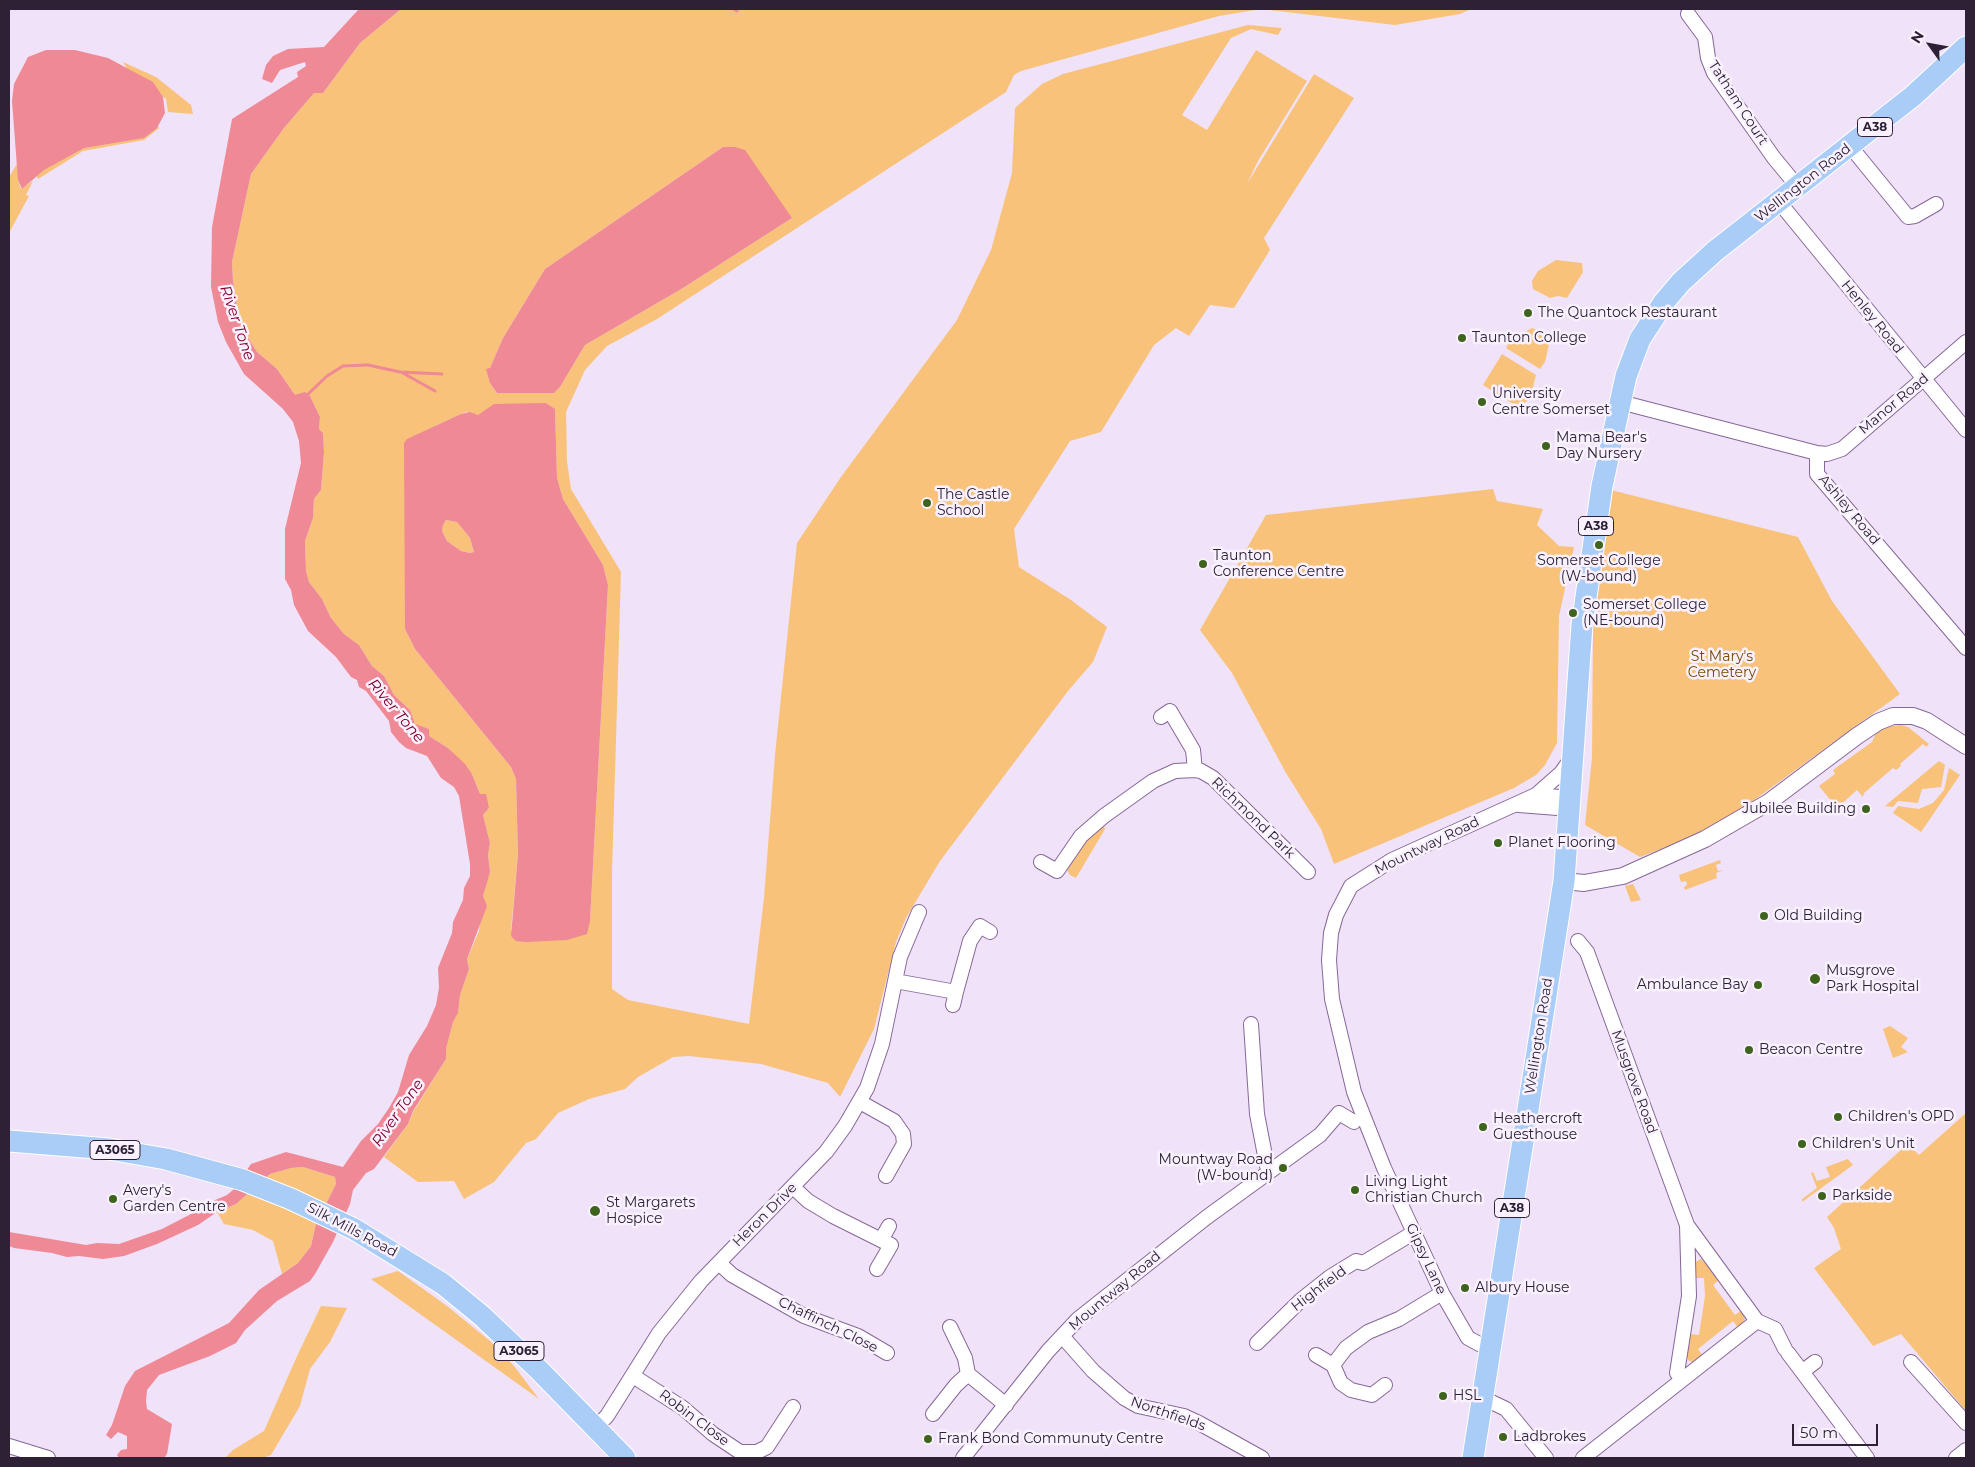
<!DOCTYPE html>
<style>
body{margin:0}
#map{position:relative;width:1975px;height:1467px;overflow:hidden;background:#f0e2f8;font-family:Montserrat,sans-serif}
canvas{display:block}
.frame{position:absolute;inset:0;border:10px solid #2e2135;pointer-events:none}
.north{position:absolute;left:1905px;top:20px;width:50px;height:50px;-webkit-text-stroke:4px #f9f2fe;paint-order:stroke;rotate:302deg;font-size:14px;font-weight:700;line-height:20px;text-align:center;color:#2e2135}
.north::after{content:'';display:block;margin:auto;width:18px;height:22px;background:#2e2135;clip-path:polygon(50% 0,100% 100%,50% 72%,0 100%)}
.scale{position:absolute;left:1792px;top:1424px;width:86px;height:22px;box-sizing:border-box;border:2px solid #2e2135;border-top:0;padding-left:6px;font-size:15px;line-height:18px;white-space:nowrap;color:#2e2135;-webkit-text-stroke:4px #f9f2fe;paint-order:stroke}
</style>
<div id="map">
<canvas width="1975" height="1467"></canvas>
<div class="frame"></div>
<div class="north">N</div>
<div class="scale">50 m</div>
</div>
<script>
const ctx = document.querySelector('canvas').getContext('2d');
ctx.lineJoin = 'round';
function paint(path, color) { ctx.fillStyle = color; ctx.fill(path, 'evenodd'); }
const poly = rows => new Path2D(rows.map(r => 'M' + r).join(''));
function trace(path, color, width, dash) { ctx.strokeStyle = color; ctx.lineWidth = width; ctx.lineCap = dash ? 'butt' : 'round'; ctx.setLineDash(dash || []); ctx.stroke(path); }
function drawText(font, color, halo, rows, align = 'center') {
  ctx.font = font + ' Montserrat,sans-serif'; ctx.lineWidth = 5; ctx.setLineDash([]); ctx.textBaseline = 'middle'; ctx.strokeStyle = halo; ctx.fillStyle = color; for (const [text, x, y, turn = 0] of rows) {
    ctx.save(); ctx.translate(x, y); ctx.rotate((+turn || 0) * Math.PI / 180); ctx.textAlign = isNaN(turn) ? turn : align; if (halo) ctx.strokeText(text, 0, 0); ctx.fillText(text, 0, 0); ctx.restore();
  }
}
paint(poly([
 [401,9,1471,9,1460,14,1395,25,1261,9,1219,16,1021,71,1014,75,1006,92,657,319,607,346,585,370,566,412,567,461,571,489,621,572,612,873,612,989,628,1000,749,1024,764,898,775,755,797,543,841,477,957,320,991,250,1012,173,1015,108,1042,84,1063,74,1248,25,1282,28,1278,35,1251,29,1231,38,1182,115,1207,130,1256,50,1307,81,1258,161,1247,184,1314,74,1354,98,1264,238,1270,250,1234,308,1210,305,1189,336,1176,328,1154,345,1101,432,1070,441,1014,529,1019,567,1071,600,1107,627,1093,662,1068,691,940,861,906,918,896,942,874,1029,840,1097,828,1083,761,1064,689,1056,673,1057,638,1077,625,1089,589,1099,558,1113,536,1139,526,1143,494,1182,464,1199,454,1181,418,1182,384,1157,408,1124,413,1112,446,1059,446,1049,453,1022,458,1013,460,995,469,969,467,959,479,931,484,887,490,872,488,855,490,843,483,815,489,808,480,794,472,774,448,748,429,736,429,729,415,725,410,710,394,695,384,676,372,666,359,645,344,634,331,618,322,599,309,582,306,571,305,541,313,518,314,499,321,490,324,452,323,433,319,429,320,417,310,396,295,395,277,369,257,352,247,336,239,318,233,281,232,262,251,174,284,128,314,93,323,93,360,43],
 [723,147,792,218,683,288,585,345,560,387,554,393,497,393,490,383,490,368,503,338,545,269],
 [546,403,555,410,557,478,563,499,603,565,608,585,590,921,511,930,518,854,516,779,511,767,415,649,405,629,437,425,466,412,478,415],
 [123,62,156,77,191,105,193,114,168,112,166,99,129,72],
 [155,123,159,128,144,140,83,151,38,179,35,173,66,150],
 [18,162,18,180,21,189,33,181,26,195,29,196,10,231,9,177],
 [1556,260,1582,263,1583,272,1567,298,1558,296,1550,298,1533,289,1532,281,1538,271],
 [1532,328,1547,334,1550,340,1545,362,1540,369,1506,348,1513,336,1516,335,1521,339,1525,332],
 [1502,354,1536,375,1530,399,1518,407,1483,385],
 [1493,489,1497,501,1543,509,1537,525,1559,546,1574,547,1559,616,1557,743,1545,765,1536,775,1514,788,1334,864,1321,829,1286,773,1232,673,1200,630,1266,515],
 [1611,490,1798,537,1832,601,1900,694,1746,806,1719,823,1677,843,1640,857,1585,825,1592,758,1593,626,1606,514],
 [446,520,457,522,470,538,474,552,470,553,461,551,447,541,442,531,443,525],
 [1901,725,1908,727,1929,744,1926,747,1923,744,1900,764,1901,766,1896,770,1893,768,1864,793,1863,797,1857,790,1837,808,1819,786,1835,774,1833,770,1872,742,1876,733,1883,727],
 [1939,761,1945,765,1941,787,1922,789,1918,803,1898,801,1893,807,1885,806],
 [1949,768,1960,775,1921,832,1893,813,1898,806,1919,809,1933,803,1944,790],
 [1104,825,1105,829,1076,878,1070,875,1067,870,1068,863,1080,845],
 [1720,860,1721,863,1716,865,1718,871,1724,870,1716,873,1717,878,1685,890,1684,887,1687,885,1686,881,1681,882,1679,875],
 [1633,884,1641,900,1631,902,1625,886],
 [1890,1026,1908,1038,1901,1047,1908,1052,1893,1058,1883,1029],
 [1966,1113,1966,1411,1901,1334,1873,1346,1814,1268,1841,1249,1834,1228,1827,1217,1903,1148,1910,1146,1919,1155],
 [1848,1159,1853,1165,1802,1202,1802,1199,1817,1188,1811,1173,1813,1172,1817,1181,1830,1177,1826,1167],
 [303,1167,335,1177,336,1184,316,1224,311,1246,298,1263,282,1274,273,1241,253,1230,224,1224,217,1212,236,1204,270,1174,291,1168],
 [1701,1259,1720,1279,1713,1285,1735,1315,1742,1310,1745,1319,1739,1329,1733,1321,1698,1349,1703,1356,1694,1363,1688,1360,1686,1354,1690,1334,1699,1335,1705,1296,1704,1278,1695,1278,1695,1262],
 [398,1271,447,1306,490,1341,514,1366,539,1399,371,1279],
 [321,1306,347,1308,330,1342,310,1369,300,1406,271,1455,263,1458,225,1458,233,1450,264,1431,298,1354]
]), '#f8c27b');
paint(poly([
 [359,9,401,9,360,43,323,93,314,93,284,128,251,174,232,262,233,281,239,318,247,336,257,352,277,369,295,395,305,392,310,396,320,417,319,429,323,433,324,452,321,490,314,499,313,518,305,541,306,571,309,582,322,599,331,618,344,634,359,645,372,666,384,676,394,695,410,710,415,724,429,729,429,736,448,748,465,764,472,774,480,794,486,794,489,808,483,815,490,843,488,855,490,872,483,896,487,906,467,959,469,969,460,995,458,1013,453,1022,446,1049,446,1059,413,1111,408,1124,374,1169,366,1173,353,1190,350,1204,333,1242,315,1274,310,1281,277,1301,245,1330,236,1343,210,1356,159,1375,147,1390,146,1401,147,1409,172,1424,167,1454,164,1458,119,1458,117,1455,121,1450,127,1449,127,1436,118,1432,111,1439,106,1435,112,1425,125,1386,135,1371,229,1323,259,1290,298,1263,311,1246,316,1224,336,1184,335,1177,303,1167,291,1168,270,1174,236,1204,217,1212,198,1225,157,1244,124,1256,103,1259,79,1256,67,1257,52,1253,14,1248,9,1246,9,1232,86,1245,97,1243,119,1244,162,1229,193,1213,197,1205,206,1204,227,1195,233,1190,251,1164,286,1152,343,1167,361,1141,378,1124,389,1108,398,1092,409,1055,427,1026,436,1005,439,988,438,968,452,933,453,922,463,900,464,888,470,876,470,864,459,796,454,787,441,778,427,756,406,748,399,742,391,732,389,721,366,691,359,687,357,680,351,677,336,657,308,631,294,605,291,590,285,579,285,529,301,463,299,441,293,422,283,409,244,374,226,342,218,322,211,287,212,227,232,119,298,77,297,72,306,66,305,62,280,70,272,83,262,79,266,65,273,56,288,49,324,47],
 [46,50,75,50,108,58,136,73,153,82,163,97,165,113,157,128,144,138,84,148,44,170,22,189,18,180,12,101,14,84,28,57],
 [723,147,735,147,745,150,792,218,683,288,585,345,560,387,554,393,497,393,490,383,486,369,490,368,503,338,545,269],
 [546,403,555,409,557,478,563,499,603,565,608,585,590,921,587,934,567,940,526,942,516,941,511,936,518,854,516,779,511,767,415,649,405,629,404,443,407,439,461,414,470,412,478,415,494,404],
 [446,520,457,522,470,538,474,552,470,553,461,551,447,541,442,531,443,525]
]), '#ef8995');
trace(poly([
 [734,9,737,11],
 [368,365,400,372,442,374],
 [401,372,435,391],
 [306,396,327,376,343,366,367,365]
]), '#ef8995', 3);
const minor = poly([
 [1688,14,1705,37,1708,58,1714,73,1774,158,1798,187],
 [1850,146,1908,217,1915,216,1936,204],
 [1779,202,1966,430],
 [1620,402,1817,453,1817,474,1966,648],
 [1817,453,1827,454,1842,449,1966,342],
 [1161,717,1170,711,1193,750,1195,770],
 [1536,795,1571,798],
 [1519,805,1570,809],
 [1041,862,1057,871,1081,836,1104,816,1153,781,1175,771,1195,770,1201,771,1213,778,1308,872],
 [1578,941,1587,952,1687,1225,1689,1296,1677,1373,1682,1380,1757,1321,1775,1329,1785,1349],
 [895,981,956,992,970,941,980,926,990,932],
 [953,1005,956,992],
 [1251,1024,1257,1114,1267,1166,1271,1170],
 [860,1102,894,1121,903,1134,904,1144,886,1176],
 [793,1187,808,1201,833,1216,891,1245,877,1269],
 [1687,1225,1757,1321],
 [881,1240,889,1226],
 [719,1263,732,1275,804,1316,858,1336,887,1353],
 [950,1327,965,1358,968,1374,1006,1405],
 [1062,1336,1093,1371,1124,1398,1138,1406,1184,1416,1199,1423,1262,1458],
 [1257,1343,1301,1300,1330,1277,1356,1261,1363,1263,1413,1233],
 [1490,1347,1483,1346,1468,1338,1442,1293,1384,1168,1354,1092,1332,999,1329,960,1331,933,1336,915,1351,886,1392,860,1536,795,1561,773,1571,759],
 [1788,1353,1867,1458],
 [1316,1355,1333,1365],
 [1911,1362,1966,1423],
 [1803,1371,1815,1362],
 [633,1376,683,1408,713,1434,740,1452,757,1452,767,1447,793,1407],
 [1385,1385,1372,1395,1351,1390,1341,1383,1333,1365,1346,1348,1368,1332,1399,1319,1442,1293],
 [1483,1398,1506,1409,1546,1458],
 [933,1414,956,1385,968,1374],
 [595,1428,607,1416,659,1333,701,1281,826,1152,845,1126,867,1088,882,1044,900,957,919,912],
 [9,1446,48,1458],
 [963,1458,1048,1351,1078,1319,1207,1217,1320,1135,1339,1113,1354,1122],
 [1583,1458,1682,1380],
 [1956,1458,1966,1450]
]);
const tertiary = poly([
 [1564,881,1584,883,1623,876,1705,839,1769,802,1857,736,1878,722,1893,716,1913,716,1927,721,1966,746]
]);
const primary = poly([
 [9,1141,109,1149,166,1159,243,1180,291,1199,354,1229,443,1284,482,1316,539,1370,625,1458],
 [1473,1458,1564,881,1582,625,1602,486,1626,376,1640,339,1664,302,1681,282,1715,251,1913,96,1966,47]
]);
trace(minor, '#876799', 16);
trace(tertiary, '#876799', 18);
trace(primary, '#fff', 23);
trace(minor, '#fff', 14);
trace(tertiary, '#fff', 16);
trace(primary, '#a9cdf7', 21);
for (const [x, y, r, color] of [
 [1528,313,5,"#3e631c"],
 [1462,338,5,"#3e631c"],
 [1482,402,5,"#3e631c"],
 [1546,446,5,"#3e631c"],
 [927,503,5,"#3e631c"],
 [1599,545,5,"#3e631c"],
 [1203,564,5,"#3e631c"],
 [1573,613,5,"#3e631c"],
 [1866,809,5,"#3e631c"],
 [1498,843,5,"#3e631c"],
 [1764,916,5,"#3e631c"],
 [1815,979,6,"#3e631c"],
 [1758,985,5,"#3e631c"],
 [1749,1050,5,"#3e631c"],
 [1838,1117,5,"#3e631c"],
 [1483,1127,5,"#3e631c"],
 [1802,1144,5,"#3e631c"],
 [1283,1168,5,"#3e631c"],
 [1355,1190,5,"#3e631c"],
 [1822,1196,5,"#3e631c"],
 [113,1199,5,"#3e631c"],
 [595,1211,6,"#3e631c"],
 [1465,1288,5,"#3e631c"],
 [1443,1396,5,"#3e631c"],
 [1503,1437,5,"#3e631c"],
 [928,1439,5,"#3e631c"]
]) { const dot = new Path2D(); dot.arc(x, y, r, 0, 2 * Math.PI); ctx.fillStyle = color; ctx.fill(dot); trace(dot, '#f9f2fe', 2); }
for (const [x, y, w] of [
 [1875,127,35],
 [1596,526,35],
 [115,1150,50],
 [1512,1208,35],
 [519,1351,50]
]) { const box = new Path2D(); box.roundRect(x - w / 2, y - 9.5, w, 19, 4); ctx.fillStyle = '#f9f2fe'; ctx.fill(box); trace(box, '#2e2135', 1); }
drawText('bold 12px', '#2e2135', null, [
 ["A38",1875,127],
 ["A38",1596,526],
 ["A3065",115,1150],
 ["A38",1512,1208],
 ["A3065",519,1351]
]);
drawText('14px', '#2e2135', '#f9f2fe', [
 ["Tatham Court",1738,103,57],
 ["Wellington Road",1803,183,-38],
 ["Henley Road",1872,317,51],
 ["Manor Road",1894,404,-40],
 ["Ashley Road",1849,510,50],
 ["Richmond Park",1253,818,44],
 ["Mountway Road",1427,846,-26],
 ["Wellington Road",1539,1036,-81],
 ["Musgrove Road",1634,1082,70],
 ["Heron Drive",765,1215,-45],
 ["Silk Mills Road",352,1230,28],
 ["Gipsy Lane",1426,1259,65],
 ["Highfield",1319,1289,-37],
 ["Mountway Road",1115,1291,-40],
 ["Chaffinch Close",828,1325,26],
 ["Northfields",1168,1414,19],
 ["Robin Close",694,1418,37]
]);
drawText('14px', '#2e2135', '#f9f2fe', [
 ["The Quantock Restaurant",1538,313],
 ["Taunton College",1472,338],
 ["University",1492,394],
 ["Centre Somerset",1492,410],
 ["Mama Bear's",1556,438],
 ["Day Nursery",1556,454],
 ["The Castle",937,495],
 ["School",937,511],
 ["Taunton",1213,556],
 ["Conference Centre",1213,572],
 ["Somerset College",1599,561,"center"],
 ["(W-bound)",1599,577,"center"],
 ["Somerset College",1583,605],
 ["(NE-bound)",1583,621],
 ["Jubilee Building",1856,809,"right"],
 ["Planet Flooring",1508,843],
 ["Old Building",1774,916],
 ["Musgrove",1826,971],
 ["Park Hospital",1826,987],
 ["Ambulance Bay",1748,985,"right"],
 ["Beacon Centre",1759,1050],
 ["Children's OPD",1848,1117],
 ["Heathercroft",1493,1119],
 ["Guesthouse",1493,1135],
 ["Children's Unit",1812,1144],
 ["Mountway Road",1273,1160,"right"],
 ["(W-bound)",1273,1176,"right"],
 ["Living Light",1365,1182],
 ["Christian Church",1365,1198],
 ["Avery's",123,1191],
 ["Garden Centre",123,1207],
 ["Parkside",1832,1196],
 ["St Margarets",606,1203],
 ["Hospice",606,1219],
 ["Albury House",1475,1288],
 ["HSL",1453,1396],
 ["Ladbrokes",1513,1437],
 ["Frank Bond Communuty Centre",938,1439]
], 'left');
drawText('14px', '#734a03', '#f9f2fe', [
 ["St Mary's",1722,657],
 ["Cemetery",1722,673]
]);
drawText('italic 15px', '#83002c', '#f9f2fe', [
 ["River Tone",237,323,71],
 ["River Tone",396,711,50],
 ["River Tone",398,1113,-55]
]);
</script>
